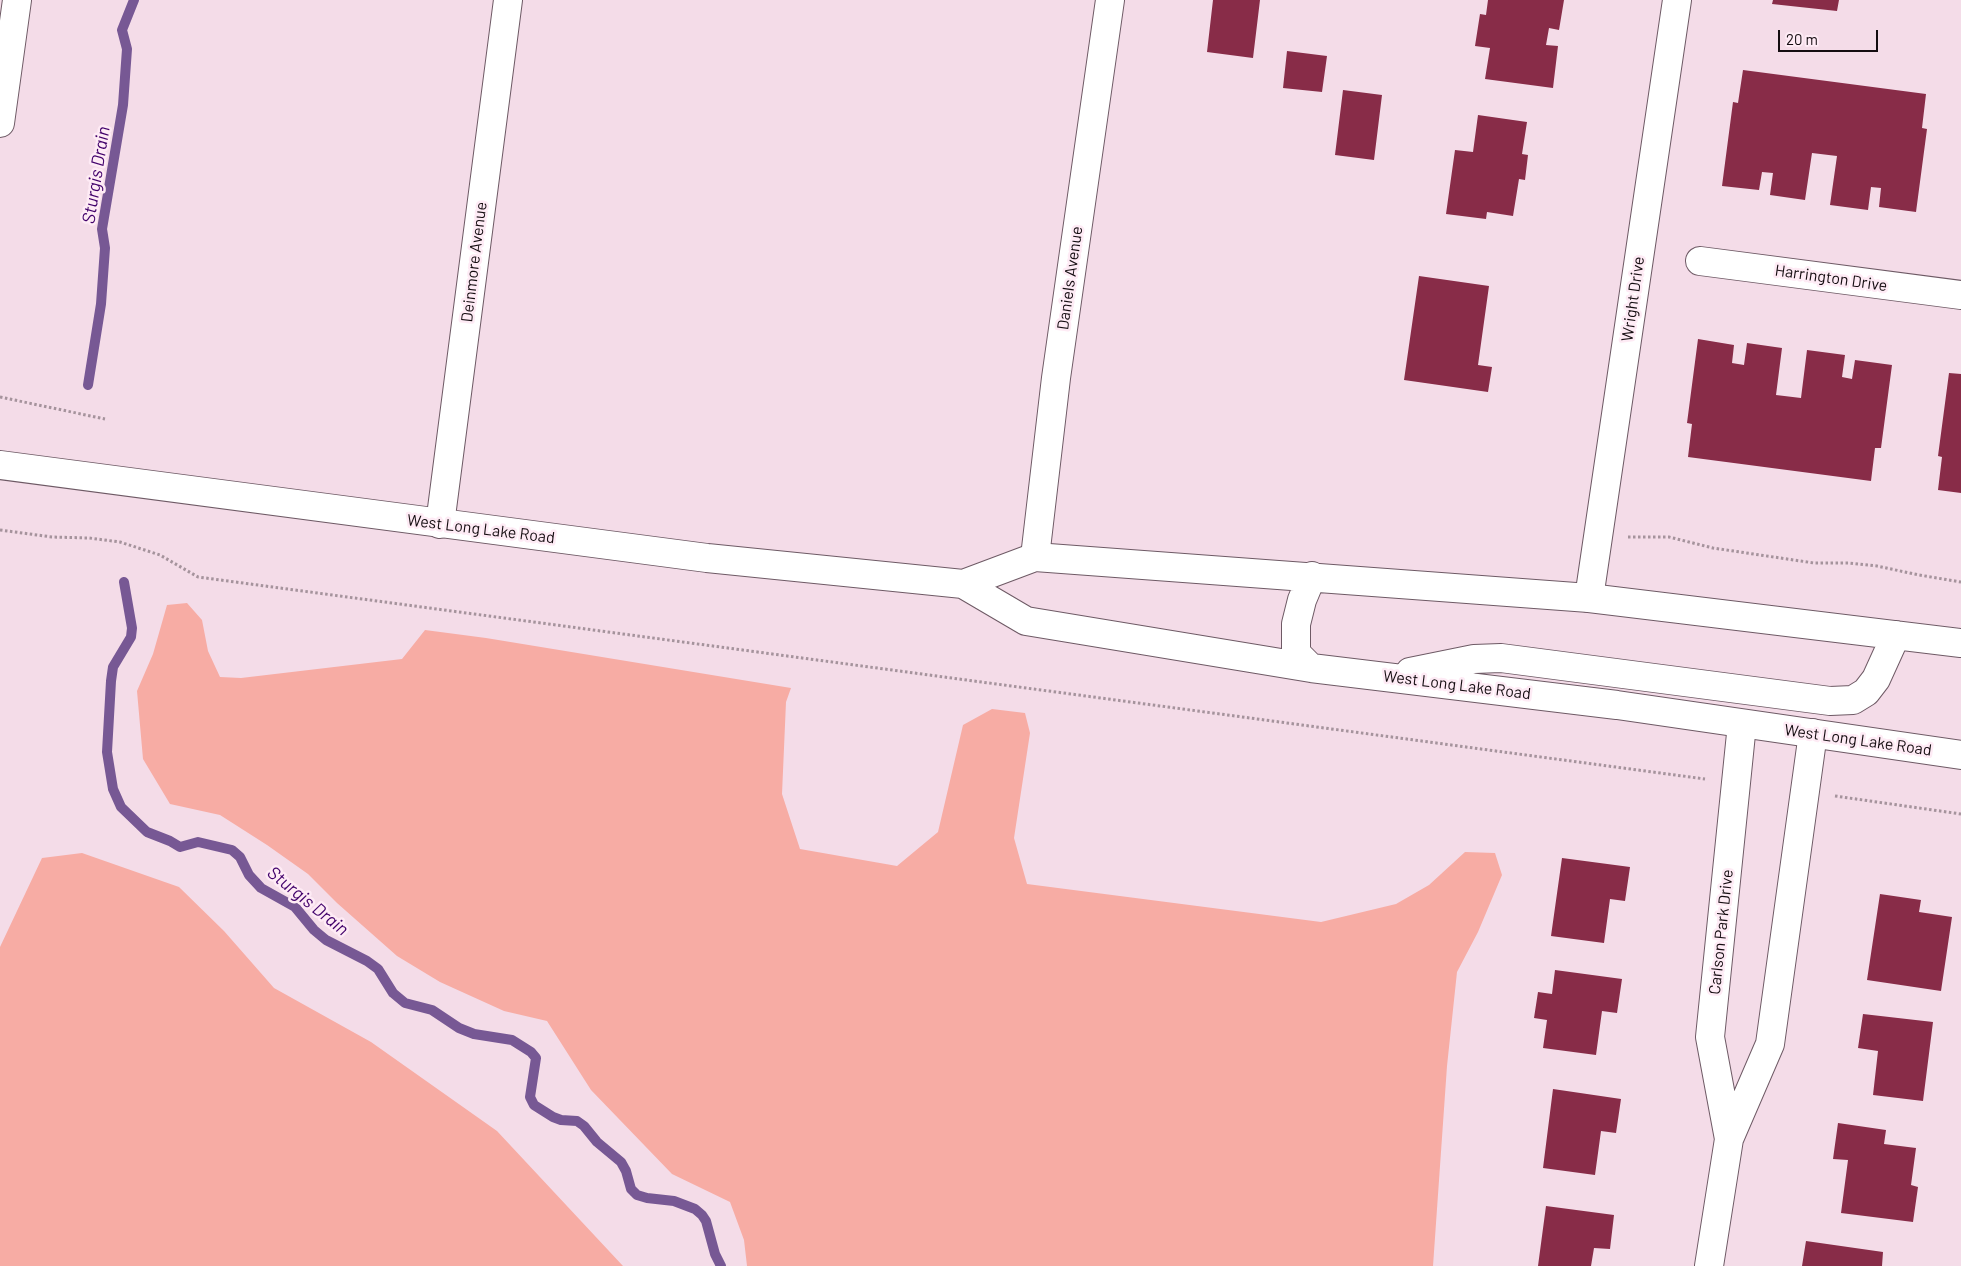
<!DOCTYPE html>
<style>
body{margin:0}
#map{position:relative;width:1961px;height:1266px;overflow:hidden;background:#f4dce8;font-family:Barlow,sans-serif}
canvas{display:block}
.scale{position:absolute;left:1778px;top:30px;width:100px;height:22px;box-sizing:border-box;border:2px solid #140c10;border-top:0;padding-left:6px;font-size:15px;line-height:18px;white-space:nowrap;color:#140c10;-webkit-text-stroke:4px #feebf5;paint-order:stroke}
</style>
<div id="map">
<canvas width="1961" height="1266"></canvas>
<div class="scale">20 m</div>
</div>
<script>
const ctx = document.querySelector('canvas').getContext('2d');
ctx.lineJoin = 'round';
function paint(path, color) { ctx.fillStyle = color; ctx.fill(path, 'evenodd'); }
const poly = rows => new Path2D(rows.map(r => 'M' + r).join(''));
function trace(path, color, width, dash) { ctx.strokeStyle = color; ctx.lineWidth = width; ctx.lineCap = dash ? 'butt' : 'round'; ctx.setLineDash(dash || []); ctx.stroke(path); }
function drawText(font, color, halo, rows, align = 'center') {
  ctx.font = font + ' Barlow,sans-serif'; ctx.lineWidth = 5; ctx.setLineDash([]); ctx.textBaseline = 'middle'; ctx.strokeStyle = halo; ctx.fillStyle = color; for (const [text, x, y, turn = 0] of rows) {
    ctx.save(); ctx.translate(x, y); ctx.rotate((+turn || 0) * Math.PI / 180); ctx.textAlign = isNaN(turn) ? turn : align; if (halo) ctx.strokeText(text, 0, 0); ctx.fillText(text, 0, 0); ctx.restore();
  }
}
paint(poly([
 [187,603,202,620,208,651,220,677,241,678,402,659,425,630,486,638,791,688,786,702,782,794,800,849,897,866,938,832,963,725,992,709,1025,713,1030,733,1014,838,1027,884,1321,922,1396,904,1429,885,1465,852,1495,853,1502,875,1478,932,1457,972,1447,1066,1433,1266,747,1266,744,1240,730,1202,672,1174,591,1090,547,1021,504,1011,440,982,397,956,337,903,308,874,267,845,220,815,170,804,143,759,137,691,153,654,167,605],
 [82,853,179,887,224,931,274,988,371,1042,497,1131,623,1266,0,1266,0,947,42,858]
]), '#f7aca4');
trace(poly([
 [88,385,101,304,105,248,102,229,123,105,127,49,122,30,134,0],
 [124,582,132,628,131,637,113,667,111,681,107,752,113,789,121,807,147,832,170,841,180,847,198,842,232,850,240,857,249,875,261,888,295,907,314,930,326,940,367,961,378,969,393,993,405,1003,432,1010,459,1028,474,1034,512,1040,531,1052,536,1058,530,1097,534,1105,553,1117,561,1120,577,1121,584,1126,597,1142,621,1162,626,1171,631,1189,637,1195,647,1198,674,1201,695,1209,702,1215,706,1221,715,1254,721,1266]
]), '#775894', 10);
paint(poly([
 [1213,0,1260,0,1253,58,1207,52],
 [1488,0,1564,0,1559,30,1549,28,1546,45,1558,46,1553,88,1485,79,1490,48,1475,46,1480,14,1486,15],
 [1773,0,1839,0,1837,11,1772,4],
 [1287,51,1327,56,1322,92,1283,88],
 [1743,70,1926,94,1922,128,1927,129,1916,212,1879,207,1881,188,1871,187,1868,210,1830,205,1837,156,1812,153,1805,200,1770,195,1773,173,1762,172,1759,190,1722,186,1733,102,1738,103],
 [1343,90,1382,95,1374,160,1335,155],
 [1478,115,1527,122,1522,154,1528,155,1525,180,1519,179,1513,216,1487,212,1486,219,1446,214,1455,150,1473,152],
 [1419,276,1489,286,1478,365,1492,367,1488,392,1404,380],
 [1698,339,1734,345,1732,363,1744,365,1747,343,1782,348,1776,395,1801,398,1807,350,1845,355,1842,377,1852,379,1855,360,1892,365,1881,448,1875,448,1871,481,1688,457,1692,424,1687,423],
 [1949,373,1961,374,1961,493,1938,490,1942,457,1938,456],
 [1562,858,1630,867,1625,901,1610,899,1604,943,1551,936],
 [1880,894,1921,900,1919,912,1952,917,1941,991,1867,980],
 [1555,970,1622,979,1617,1013,1602,1011,1596,1055,1543,1048,1547,1020,1534,1018,1538,992,1552,994],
 [1863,1014,1933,1022,1923,1101,1873,1095,1878,1051,1858,1048],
 [1553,1089,1621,1099,1616,1133,1601,1131,1595,1175,1543,1168],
 [1838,1123,1886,1130,1884,1144,1916,1148,1911,1185,1918,1187,1913,1222,1841,1213,1848,1160,1833,1159],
 [1546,1206,1614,1215,1610,1249,1594,1248,1591,1266,1538,1266],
 [1806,1241,1883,1252,1882,1266,1802,1266]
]), '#882c48');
const minor = poly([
 [1700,261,1961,295],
 [440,524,508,0],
 [1035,557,1056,378,1110,0],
 [1589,598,1677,0],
 [1729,1139,1710,1037,1742,724],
 [1709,1266,1729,1139,1770,1044,1813,733]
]);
const major = poly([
 [0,465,707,558,963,584,1026,621,1311,668,1617,705,1961,755],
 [963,584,1035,557,1589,598,1961,643],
 [1311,668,1296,653,1296,624,1302,600,1312,576],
 [1410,672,1474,659,1501,658,1830,701,1853,700,1866,692,1876,679,1896,635]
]);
const highway = poly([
 [0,123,17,0]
]);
trace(minor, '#6e5a65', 30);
trace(major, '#6e5a65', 30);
trace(highway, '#6e5a65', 30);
trace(poly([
 [0,397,105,419],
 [0,530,52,537,89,538,120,542,160,555,198,577,1705,779],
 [1628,537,1669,537,1713,548,1814,563,1849,563,1877,566,1919,575,1961,582],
 [1835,796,1961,814]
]), '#a5939c', 3, [2.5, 2.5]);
trace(minor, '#fff', 28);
trace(major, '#fff', 28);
trace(highway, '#fff', 28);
drawText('16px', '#140c10', '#feebf5', [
 ["Deinmore Avenue",474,262,-83],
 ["Daniels Avenue",1070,278,-82],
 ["Harrington Drive",1831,278,8],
 ["Wright Drive",1633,299,-82],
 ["West Long Lake Road",481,529,7],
 ["West Long Lake Road",1457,685,7],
 ["West Long Lake Road",1858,740,8],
 ["Carlson Park Drive",1721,932,-84]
]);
drawText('italic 18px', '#41006a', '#feebf5', [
 ["Sturgis Drain",96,175,-81],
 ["Sturgis Drain",308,901,39]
]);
</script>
